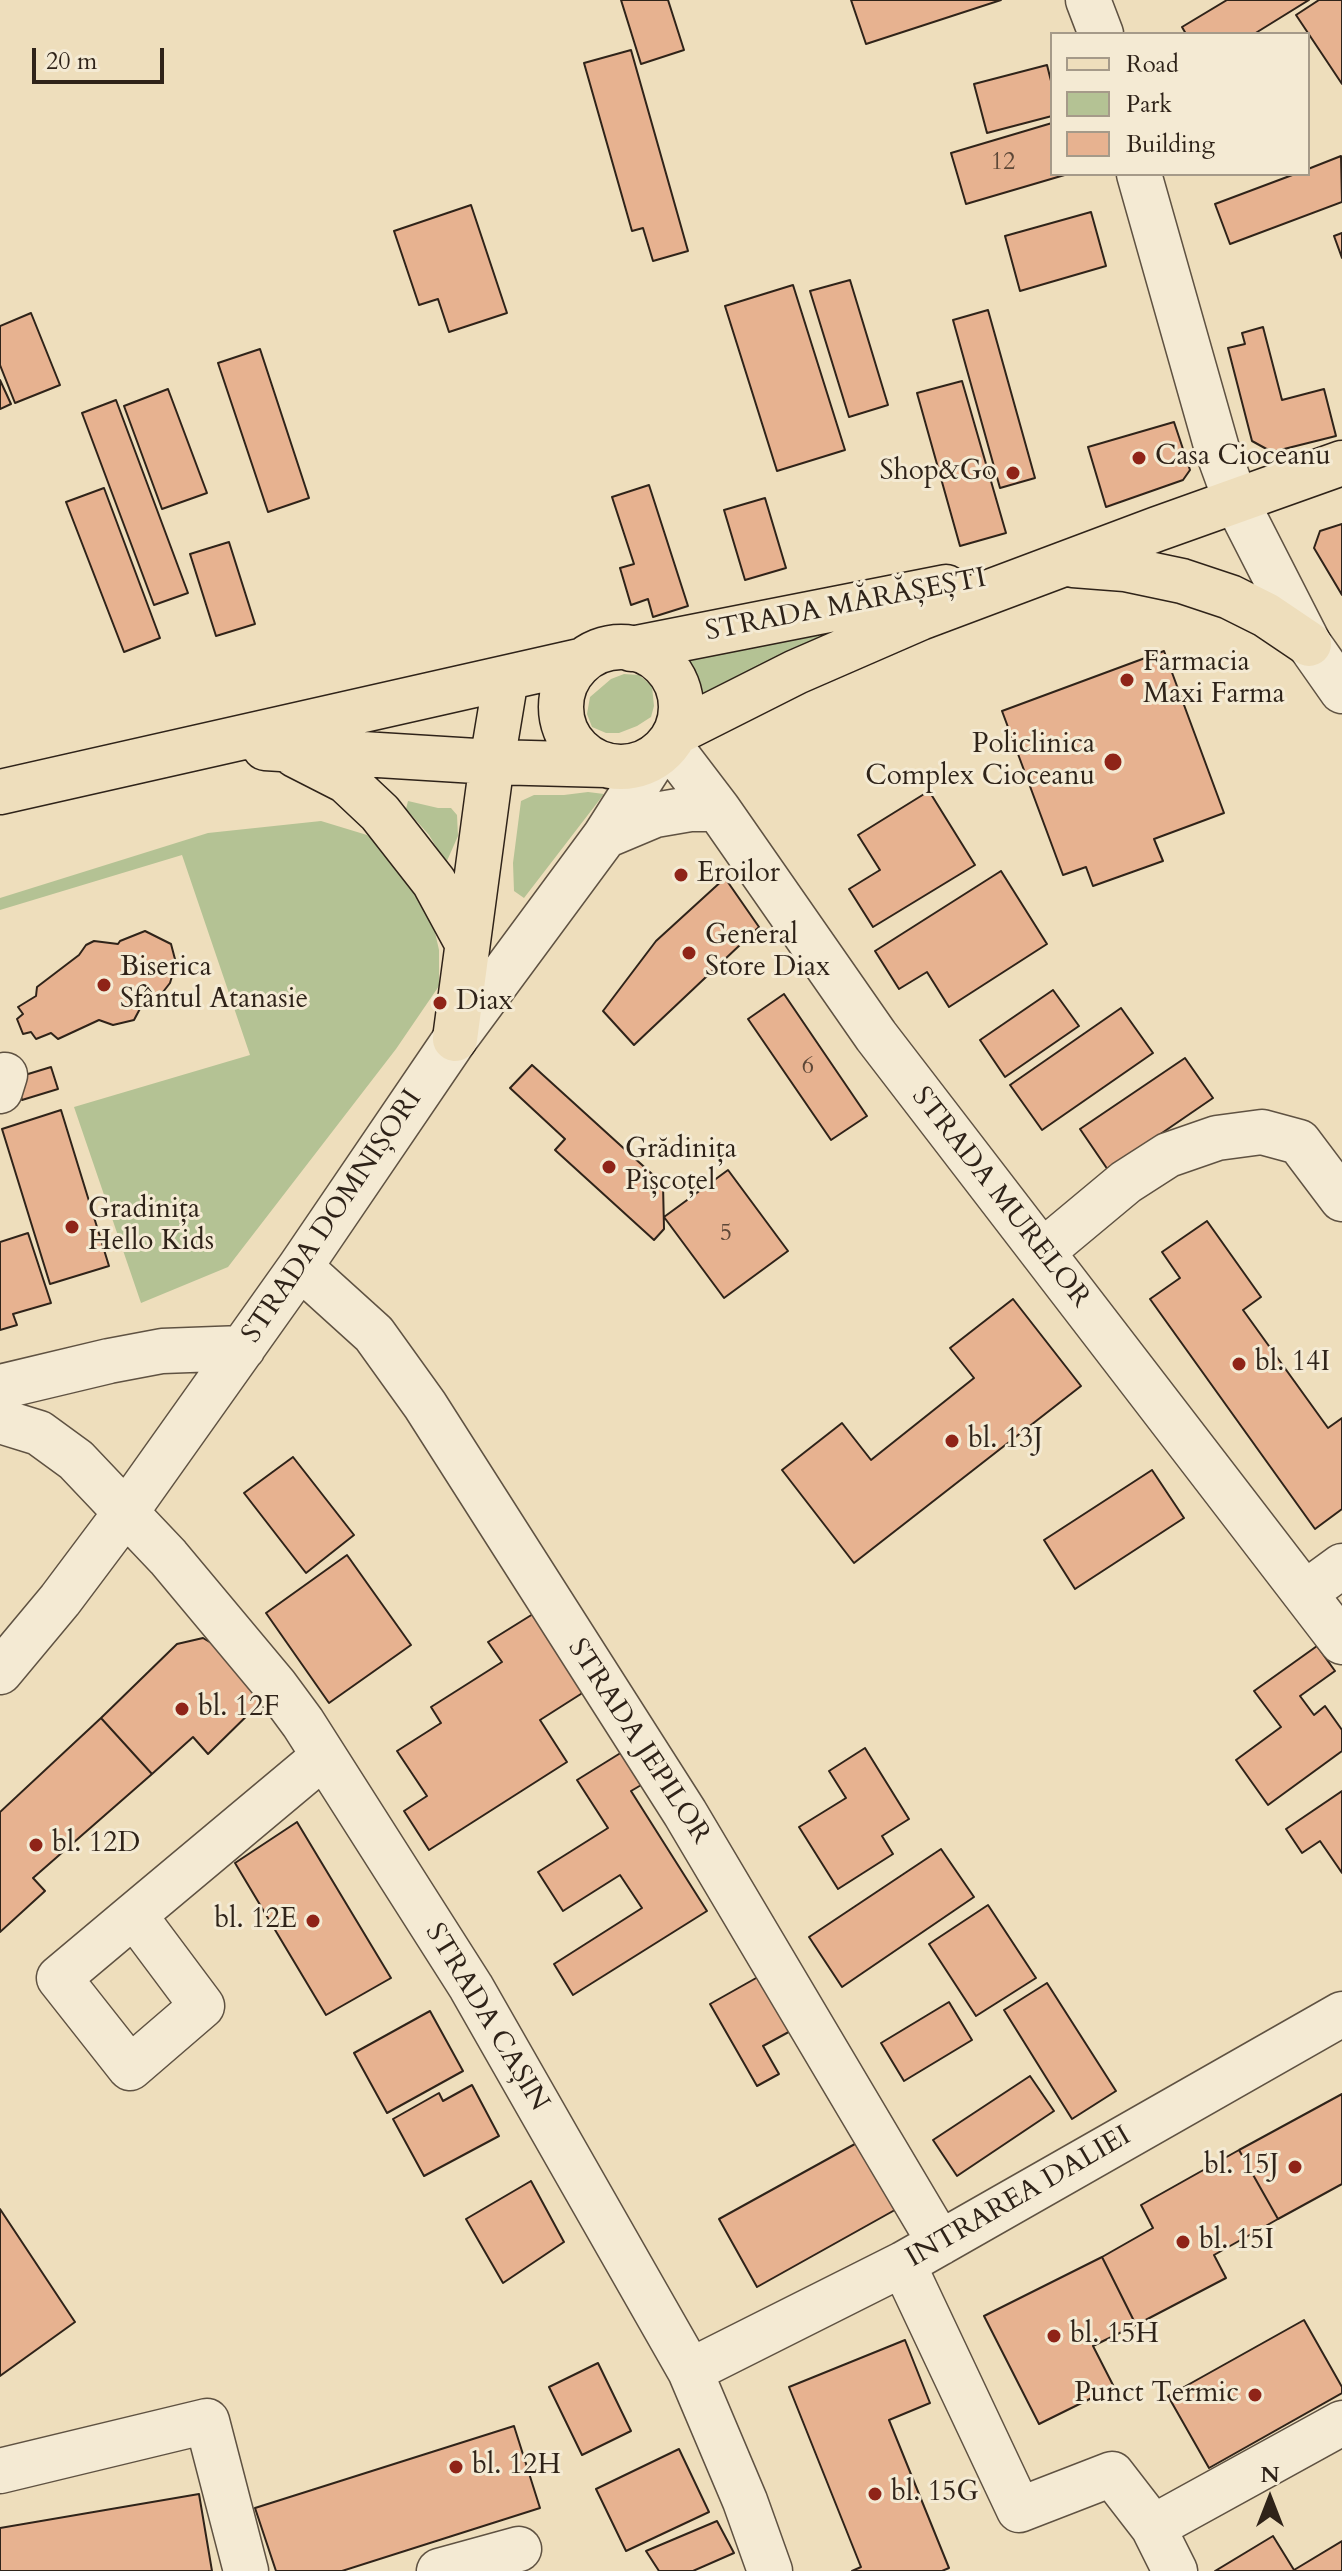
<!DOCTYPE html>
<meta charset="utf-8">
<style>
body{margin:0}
#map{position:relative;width:1342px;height:2571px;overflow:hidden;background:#eedebc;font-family:Cardo,serif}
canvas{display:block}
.legend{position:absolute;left:1050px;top:32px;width:260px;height:144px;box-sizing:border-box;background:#f4ead3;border:2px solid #a59a89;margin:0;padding:10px 14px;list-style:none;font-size:24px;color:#2f2319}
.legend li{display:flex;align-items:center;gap:16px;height:40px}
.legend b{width:40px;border:2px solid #a59a89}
.north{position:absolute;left:1230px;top:2459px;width:80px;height:80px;-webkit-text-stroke:6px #f4ead3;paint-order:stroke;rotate:0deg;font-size:22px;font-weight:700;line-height:32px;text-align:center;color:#2f2319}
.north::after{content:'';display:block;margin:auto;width:28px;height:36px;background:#2f2319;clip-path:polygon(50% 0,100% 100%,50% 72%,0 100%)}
.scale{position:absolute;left:32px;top:48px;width:132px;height:36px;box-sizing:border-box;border:4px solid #2f2319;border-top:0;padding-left:10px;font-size:24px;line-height:28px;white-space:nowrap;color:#2f2319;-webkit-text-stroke:6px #f4ead3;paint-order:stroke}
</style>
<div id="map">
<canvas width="1342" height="2571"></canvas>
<ul class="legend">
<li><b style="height:10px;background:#eedebc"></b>Road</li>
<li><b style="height:22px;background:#b4c294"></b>Park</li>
<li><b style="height:22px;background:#e7b290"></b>Building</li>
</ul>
<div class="north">N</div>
<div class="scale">20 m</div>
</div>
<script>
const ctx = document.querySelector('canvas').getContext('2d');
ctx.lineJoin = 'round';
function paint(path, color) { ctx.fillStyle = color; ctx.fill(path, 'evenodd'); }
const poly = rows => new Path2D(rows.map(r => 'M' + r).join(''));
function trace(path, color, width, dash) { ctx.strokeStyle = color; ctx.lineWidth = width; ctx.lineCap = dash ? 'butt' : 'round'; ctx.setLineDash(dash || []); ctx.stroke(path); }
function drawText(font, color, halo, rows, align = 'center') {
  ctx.font = font + ' Cardo,serif'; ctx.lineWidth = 6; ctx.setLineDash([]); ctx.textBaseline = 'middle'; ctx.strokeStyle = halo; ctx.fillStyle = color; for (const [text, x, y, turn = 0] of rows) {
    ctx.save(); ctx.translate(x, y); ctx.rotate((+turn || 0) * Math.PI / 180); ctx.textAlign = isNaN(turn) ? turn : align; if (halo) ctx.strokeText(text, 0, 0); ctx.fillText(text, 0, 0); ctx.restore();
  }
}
paint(poly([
 [891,614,699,700,687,669,669,653],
 [624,674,639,675,652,686,654,706,651,717,637,726,619,733,606,733,592,727,587,714,590,697,611,679],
 [588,792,604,794,524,898,514,891,513,863,521,801,534,795,564,795],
 [408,801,438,808,451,808,457,815,458,836,446,863,429,835,406,809],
 [321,821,367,835,403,865,430,910,439,950,439,986,396,1049,228,1267,141,1303,74,1107,250,1055,182,855,0,910,0,898,208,833]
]), '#b4c294');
const building = poly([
 [621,0,668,0,684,50,641,64,621,0],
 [851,0,1001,0,866,44,851,0],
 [1227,0,1309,0,1254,34,1186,34,1182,27,1227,0],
 [1319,0,1342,0,1342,84,1296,15,1319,0],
 [631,50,688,251,653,261,643,228,632,231,584,63,631,50],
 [1047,65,1052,85,1052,116,987,133,974,84,1047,65],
 [1052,123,1052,174,1068,174,966,204,951,153,1052,123],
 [1341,156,1342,202,1230,244,1215,204,1295,174,1308,174,1308,169,1341,156],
 [471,205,507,313,449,332,438,299,419,305,394,231,471,205],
 [1091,212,1106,266,1020,291,1005,236,1091,212],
 [1342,233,1342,258,1334,236,1342,233],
 [850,280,888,405,849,417,810,291,850,280],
 [793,285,845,450,777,471,725,306,793,285],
 [988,310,1035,478,1000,488,953,320,988,310],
 [31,313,60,385,15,403,0,365,0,326,31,313],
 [1263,327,1282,400,1324,389,1336,436,1272,452,1252,441,1228,348,1245,344,1242,333,1263,327],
 [260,349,309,498,268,512,218,363,260,349],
 [0,380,11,404,0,409,0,380],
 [962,381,1006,533,960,546,917,393,962,381],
 [168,389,207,493,162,509,124,406,168,389],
 [116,400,188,593,154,605,82,413,116,400],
 [1174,422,1190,470,1183,480,1106,507,1088,447,1174,422],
 [649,485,688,606,653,617,648,599,631,605,620,568,634,564,612,497,649,485],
 [104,488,160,638,124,652,66,502,104,488],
 [765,498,786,568,745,580,724,510,765,498],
 [1342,524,1342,595,1314,548,1320,531,1342,524],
 [229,542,255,624,216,636,190,554,229,542],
 [1164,651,1224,813,1154,839,1163,861,1093,886,1086,867,1063,875,1002,711,1164,651],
 [929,791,975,865,873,927,849,889,880,870,858,835,929,791],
 [1001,871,1047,944,949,1007,927,972,899,989,875,951,1001,871],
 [725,878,759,927,634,1045,603,1011,656,941,725,878],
 [145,931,171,944,176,963,170,983,163,992,143,1003,134,1020,113,1025,99,1020,58,1039,51,1033,36,1039,31,1032,23,1034,17,1019,23,1014,18,1007,36,996,37,987,79,955,86,945,94,941,118,944,120,941,145,931],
 [1053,990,1079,1026,1005,1077,980,1040,1053,990],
 [784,994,867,1116,831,1140,748,1019,784,994],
 [1121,1008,1153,1053,1042,1130,1010,1085,1121,1008],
 [1185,1058,1213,1098,1108,1170,1080,1129,1185,1058],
 [532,1065,663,1184,664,1229,654,1240,555,1150,565,1139,510,1088,532,1065],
 [51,1067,58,1089,22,1100,15,1078,51,1067],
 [61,1110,109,1266,50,1284,2,1129,61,1110],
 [728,1170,788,1251,724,1298,664,1217,728,1170],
 [1207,1221,1261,1297,1243,1310,1328,1428,1342,1418,1342,1509,1315,1529,1150,1299,1180,1278,1162,1252,1207,1221],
 [28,1233,51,1303,13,1314,17,1325,0,1330,0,1242,28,1233],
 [1013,1299,1081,1386,854,1563,782,1470,842,1423,871,1460,974,1378,950,1348,1013,1299],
 [293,1457,354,1535,306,1573,244,1493,293,1457],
 [1152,1470,1184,1518,1075,1589,1044,1540,1152,1470],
 [347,1555,411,1645,329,1703,266,1613,347,1555],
 [533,1614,584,1692,540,1720,567,1762,429,1850,404,1811,427,1796,397,1751,441,1723,431,1707,502,1662,488,1642,533,1614],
 [203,1638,228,1653,262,1701,208,1754,193,1737,152,1774,101,1718,177,1644,203,1638],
 [1317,1646,1335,1671,1300,1696,1314,1715,1325,1706,1342,1730,1342,1751,1268,1805,1236,1760,1281,1727,1254,1691,1317,1646],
 [101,1718,152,1774,33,1878,45,1891,0,1932,0,1812,101,1718],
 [865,1748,909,1819,882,1836,893,1854,838,1889,799,1827,846,1798,829,1771,865,1748],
 [627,1749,648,1781,631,1791,707,1911,573,1995,554,1964,642,1908,620,1875,563,1911,538,1872,608,1828,577,1780,627,1749],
 [1342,1791,1342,1873,1320,1841,1302,1853,1286,1829,1342,1791],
 [297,1822,391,1978,326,2015,235,1863,297,1822],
 [941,1849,974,1897,842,1987,809,1937,941,1849],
 [988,1905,1036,1978,976,2016,929,1944,988,1905],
 [765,1973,796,2028,763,2046,779,2074,757,2086,710,2004,765,1973],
 [1047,1983,1116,2091,1072,2119,1004,2010,1047,1983],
 [949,2002,972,2040,904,2081,881,2043,949,2002],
 [430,2011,463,2071,387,2113,354,2053,430,2011],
 [1030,2076,1054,2111,957,2176,933,2140,1030,2076],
 [472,2085,499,2136,424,2176,393,2119,439,2093,443,2101,472,2085],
 [1342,2094,1342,2184,1278,2219,1239,2150,1342,2094],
 [864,2139,902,2206,757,2287,719,2219,864,2139],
 [1239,2150,1278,2219,1214,2255,1226,2278,1136,2325,1102,2257,1153,2228,1141,2205,1239,2150],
 [531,2181,564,2242,503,2283,466,2219,531,2181],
 [0,2209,75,2322,0,2376,0,2209],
 [1102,2257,1136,2325,1093,2346,1114,2387,1039,2424,984,2316,1102,2257],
 [1304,2320,1342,2387,1342,2393,1209,2468,1168,2396,1304,2320],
 [905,2340,930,2403,889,2420,949,2568,942,2571,852,2571,861,2567,789,2387,905,2340],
 [598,2363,631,2431,582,2455,549,2387,598,2363],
 [514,2426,540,2508,342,2571,276,2571,255,2508,514,2426],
 [679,2449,709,2512,626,2551,596,2489,679,2449],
 [199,2494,212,2571,0,2571,0,2528,199,2494],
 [717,2521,734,2553,693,2571,659,2571,646,2551,717,2521],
 [1273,2536,1294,2570,1342,2541,1342,2571,1215,2571,1273,2536]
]);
paint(building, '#e7b290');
trace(building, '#2f2319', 2);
const minor = poly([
 [1088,0,1101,34],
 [1139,174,1217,449,1236,501,1309,644,1342,691],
 [670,746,718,809,876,1036,1342,1642],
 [605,836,655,815,690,809,718,809],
 [0,1091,5,1075],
 [1042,1252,1126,1182,1168,1155,1217,1138,1262,1132,1299,1142,1342,1199],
 [300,1267,374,1334,425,1405,685,1813,940,2243],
 [0,1387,109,1361,162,1351,243,1348],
 [0,1421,39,1433,76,1460,168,1557,275,1685,303,1723,471,1987,690,2371,745,2501,770,2571],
 [1305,1593,1342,1566],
 [0,1672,60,1600,126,1512,300,1267,455,1039,605,836,656,756],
 [134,1915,202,2006,130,2068,59,1978,134,1915,324,1756],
 [903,2264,1019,2510,1112,2474,1153,2527,1175,2571],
 [690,2371,903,2264,1342,2014],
 [0,2471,207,2421,246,2571],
 [1153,2527,1342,2423],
 [439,2571,519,2549]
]);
const major = poly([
 [1073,565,1125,569,1182,581,1230,597,1266,615,1309,644],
 '561 707a60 60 0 1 1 120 0a60 60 0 1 1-120 0Z',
 [631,649,946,587],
 [679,731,796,672,920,618,1157,529,1342,463],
 [265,748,492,762,606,765],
 [295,755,346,781,380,813,434,882,466,941],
 [0,792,580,661],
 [455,1039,492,762,506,678]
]);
trace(minor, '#5f5242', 47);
trace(major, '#2f2319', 47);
trace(minor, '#f4ead3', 44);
trace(major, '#eedebc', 44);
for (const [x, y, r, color] of [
 [1139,458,8,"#8f2418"],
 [1013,473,8,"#8f2418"],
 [1127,680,8,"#8f2418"],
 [1113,762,10,"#8f2418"],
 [681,875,8,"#8f2418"],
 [689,953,8,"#8f2418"],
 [104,985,8,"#8f2418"],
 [440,1003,8,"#8f2418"],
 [609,1167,8,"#8f2418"],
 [72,1227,8,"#8f2418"],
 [1239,1364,8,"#8f2418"],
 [952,1441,8,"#8f2418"],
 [182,1709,8,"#8f2418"],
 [36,1845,8,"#8f2418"],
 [313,1921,8,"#8f2418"],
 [1295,2167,8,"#8f2418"],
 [1183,2242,8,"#8f2418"],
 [1054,2336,8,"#8f2418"],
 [1255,2395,8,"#8f2418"],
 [456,2467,8,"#8f2418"],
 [875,2494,8,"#8f2418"]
]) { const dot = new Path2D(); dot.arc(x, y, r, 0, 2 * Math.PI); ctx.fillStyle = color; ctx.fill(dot); trace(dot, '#f4ead3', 3); }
drawText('24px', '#5d4737', null, [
 ["12",1003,163],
 ["6",808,1067],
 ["5",726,1234]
]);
drawText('28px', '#2f2319', '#f4ead3', [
 ["Casa Cioceanu",1155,458],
 ["Shop&Go",997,473,"right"],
 ["Farmacia",1143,664],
 ["Maxi Farma",1143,696],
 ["Policlinica",1095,746,"right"],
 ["Complex Cioceanu",1095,778,"right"],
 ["Eroilor",697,875],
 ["General",705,937],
 ["Store Diax",705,969],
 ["Biserica",120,969],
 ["Sfântul Atanasie",120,1001],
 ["Diax",456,1003],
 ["Grădinița",625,1151],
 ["Pișcoțel",625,1183],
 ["Gradinița",88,1211],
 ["Hello Kids",88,1243],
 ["bl. 14I",1255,1364],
 ["bl. 13J",968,1441],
 ["bl. 12F",198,1709],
 ["bl. 12D",52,1845],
 ["bl. 12E",297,1921,"right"],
 ["bl. 15J",1279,2167,"right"],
 ["bl. 15I",1199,2242],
 ["bl. 15H",1070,2336],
 ["Punct Termic",1239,2395,"right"],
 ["bl. 12H",472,2467],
 ["bl. 15G",891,2494]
], 'left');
drawText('28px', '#2f2319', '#f4ead3', [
 ["STRADA MĂRĂȘEȘTI",846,606,-11],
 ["STRADA MURELOR",1000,1198,52],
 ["STRADA DOMNIȘORI",333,1217,-56],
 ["STRADA JEPILOR",638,1742,57],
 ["STRADA CAȘIN",486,2018,59],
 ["INTRAREA DALIEI",1019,2198,-30]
]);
</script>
